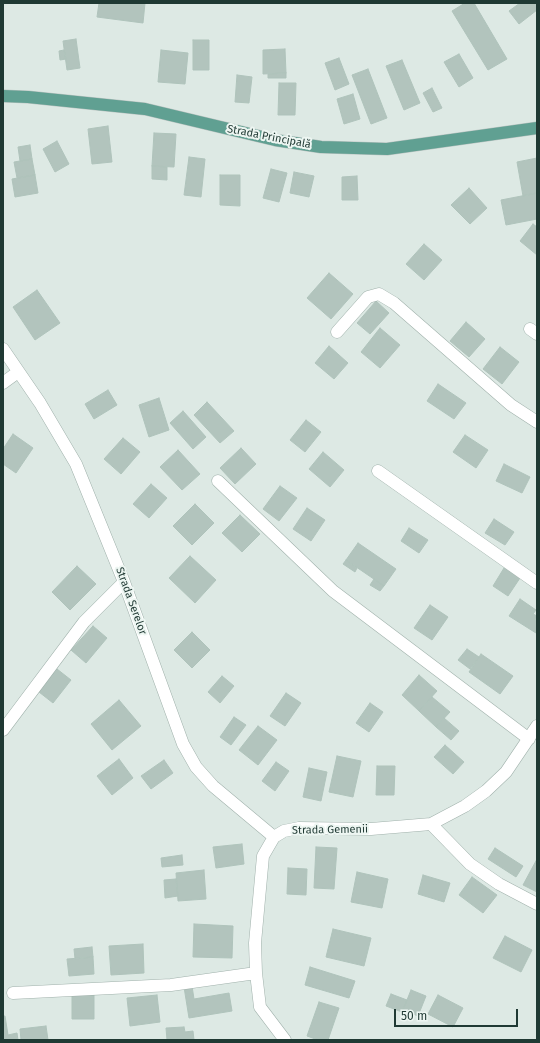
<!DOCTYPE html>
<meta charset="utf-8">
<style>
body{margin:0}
#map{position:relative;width:540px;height:1043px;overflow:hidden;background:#dde9e4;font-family:"Fira Sans",sans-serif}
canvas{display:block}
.frame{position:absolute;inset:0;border:4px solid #1f3933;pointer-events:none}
.scale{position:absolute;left:394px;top:1009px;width:124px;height:18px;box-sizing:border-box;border:2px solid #1f3933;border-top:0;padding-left:5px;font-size:12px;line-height:14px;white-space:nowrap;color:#1f3933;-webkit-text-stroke:3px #edf6f2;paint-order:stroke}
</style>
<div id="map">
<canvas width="540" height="1043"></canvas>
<div class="frame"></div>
<div class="scale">50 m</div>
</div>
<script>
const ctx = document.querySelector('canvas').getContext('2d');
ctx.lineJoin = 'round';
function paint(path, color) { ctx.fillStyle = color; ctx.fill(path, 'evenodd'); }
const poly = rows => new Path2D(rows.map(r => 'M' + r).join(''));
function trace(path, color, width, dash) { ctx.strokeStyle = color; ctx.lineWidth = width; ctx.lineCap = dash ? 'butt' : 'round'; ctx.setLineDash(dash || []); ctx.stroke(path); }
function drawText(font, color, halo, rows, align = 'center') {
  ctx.font = font + ' "Fira Sans",sans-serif'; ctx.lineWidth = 4; ctx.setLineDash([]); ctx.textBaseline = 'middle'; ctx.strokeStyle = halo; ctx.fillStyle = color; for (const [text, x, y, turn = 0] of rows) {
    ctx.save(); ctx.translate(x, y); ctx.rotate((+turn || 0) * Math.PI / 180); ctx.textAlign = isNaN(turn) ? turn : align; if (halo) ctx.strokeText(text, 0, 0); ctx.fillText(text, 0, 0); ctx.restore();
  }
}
const building = poly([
 [99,3,145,3,143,23,97,17,99,3],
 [465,3,474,3,507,59,488,70,452,11,465,3],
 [520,3,535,3,537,10,519,24,509,11,520,3],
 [76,39,80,68,67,70,63,41,76,39],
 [193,40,209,40,209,70,193,70,193,40],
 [285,49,286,73,263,74,263,50,285,49],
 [64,50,66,59,60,60,59,51,64,50],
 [161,50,188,53,185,84,158,82,161,50],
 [459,54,473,78,459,87,444,62,459,54],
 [339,58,349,84,335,90,325,63,339,58],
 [402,60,420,103,404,110,386,66,402,60],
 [368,69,387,118,371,124,352,75,368,69],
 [286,73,286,78,268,78,268,74,286,73],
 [237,75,252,77,249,103,235,102,237,75],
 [279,83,296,83,295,115,278,115,279,83],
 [432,88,442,108,433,112,423,93,432,88],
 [353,94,360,119,344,124,337,99,353,94],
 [108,126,112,162,92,164,88,129,108,126],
 [154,133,176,134,174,167,152,166,154,133],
 [57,141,69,164,55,172,43,149,57,141],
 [30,145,32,159,20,161,18,147,30,145],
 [189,157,205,159,201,197,184,195,189,157],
 [537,158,537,193,523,196,517,162,537,158],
 [32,159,35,175,17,178,14,162,32,159],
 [152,166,167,167,167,180,152,179,152,166],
 [271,169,287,173,279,202,263,198,271,169],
 [294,172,314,176,309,197,290,193,294,172],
 [35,175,38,193,15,197,12,179,35,175],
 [220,175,240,175,240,206,220,205,220,175],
 [357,176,358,200,342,200,342,177,357,176],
 [469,188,487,208,470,224,451,205,469,188],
 [537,193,537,219,506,225,501,200,537,193],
 [533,224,537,227,537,255,520,241,533,224],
 [424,244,442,260,424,280,406,264,424,244],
 [329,273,353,294,331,319,307,298,329,273],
 [37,290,60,323,35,340,13,307,37,290],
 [376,301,389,313,370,334,357,323,376,301],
 [466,322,485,339,469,357,450,341,466,322],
 [380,328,400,345,380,368,361,352,380,328],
 [329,346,348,363,334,379,315,363,329,346],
 [500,347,519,362,502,384,483,369,500,347],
 [438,384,466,403,454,419,427,401,438,384],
 [108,390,117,405,94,419,85,404,108,390],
 [159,398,169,430,149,437,139,405,159,398],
 [207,402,234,431,220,443,194,415,207,402],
 [183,411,206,437,193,449,170,423,183,411],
 [306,420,321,432,305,452,290,440,306,420],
 [13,434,33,448,16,473,3,464,3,449,13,434],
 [465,435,488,450,476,468,453,452,465,435],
 [123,438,140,452,121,474,104,459,123,438],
 [241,448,256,464,235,484,220,468,241,448],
 [178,450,200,474,182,490,160,467,178,450],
 [323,452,344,470,330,487,309,469,323,452],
 [504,464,530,477,522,493,496,481,504,464],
 [151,484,167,498,149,518,133,504,151,484],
 [280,486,297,498,279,521,263,509,280,486],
 [195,504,214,523,192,545,173,526,195,504],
 [307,508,325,520,311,541,293,529,307,508],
 [240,515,260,534,242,552,222,533,240,515],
 [494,519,514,532,505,545,485,533,494,519],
 [409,528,428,540,419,553,401,541,409,528],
 [358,543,396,569,384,586,346,560,358,543],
 [190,556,216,580,195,603,169,578,190,556],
 [346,560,357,568,355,572,343,564,346,560],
 [77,566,96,584,70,610,52,592,77,566],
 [504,568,520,578,508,596,493,586,504,568],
 [374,579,384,586,380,591,370,585,374,579],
 [520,599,536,610,533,614,537,616,535,620,537,621,536,633,509,616,520,599],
 [430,605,448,617,432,640,414,628,430,605],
 [93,626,107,638,86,663,71,650,93,626],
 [192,632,210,650,192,668,174,650,192,632],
 [467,649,479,657,470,669,458,660,467,649],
 [481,654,513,676,500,694,469,672,481,654],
 [57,669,71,680,53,703,39,692,57,669],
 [419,675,437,691,419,711,402,695,419,675],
 [222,676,234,686,220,703,208,692,222,676],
 [286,693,301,703,285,726,270,716,286,693],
 [432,697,450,712,436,727,419,711,432,697],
 [119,700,141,726,112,750,91,724,119,700],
 [370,703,383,712,369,732,356,723,370,703],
 [234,717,246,725,231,745,220,737,234,717],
 [444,718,459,731,451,740,436,727,444,718],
 [258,726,277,740,258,765,239,750,258,726],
 [445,745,464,762,453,774,434,757,445,745],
 [337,756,361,761,353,797,329,792,337,756],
 [119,759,133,778,112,795,97,776,119,759],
 [164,760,173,773,151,789,141,776,164,760],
 [276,762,289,771,275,791,262,781,276,762],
 [377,766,395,766,394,795,376,795,377,766],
 [309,768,327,772,321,801,303,797,309,768],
 [242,844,244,864,216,868,213,847,242,844],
 [316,847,337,848,334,889,314,888,316,847],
 [495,848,523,866,516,877,488,859,495,848],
 [182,855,183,865,162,867,161,858,182,855],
 [537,859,537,892,523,885,537,859],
 [288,868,307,869,306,895,287,894,288,868],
 [204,870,206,899,178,901,176,873,204,870],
 [357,872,388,879,382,908,351,902,357,872],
 [423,875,450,883,444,902,418,894,423,875],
 [472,877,497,895,483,913,459,895,472,877],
 [176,879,178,896,165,898,164,880,176,879],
 [194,924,233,926,232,958,193,957,194,924],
 [333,929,371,938,364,966,326,957,333,929],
 [505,936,532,950,521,972,493,958,505,936],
 [143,944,144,973,111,975,109,946,143,944],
 [92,947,93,957,75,959,74,949,92,947],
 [93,957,94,974,69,976,67,959,93,957],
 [310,967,355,981,349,998,305,985,310,967],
 [192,986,194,999,229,993,232,1011,189,1018,184,987,192,986],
 [411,990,426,996,418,1016,403,1010,411,990],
 [391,994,407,1000,402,1012,386,1006,391,994],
 [72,995,94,995,94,1019,72,1019,72,995],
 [157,995,160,1022,130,1026,127,998,157,995],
 [438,995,463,1008,453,1027,428,1014,438,995],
 [319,1002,339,1008,328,1040,318,1040,307,1036,319,1002],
 [3,1016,5,1016,8,1035,17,1033,18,1040,3,1040,3,1016],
 [46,1026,48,1040,21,1040,20,1029,46,1026],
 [184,1027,185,1032,193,1031,194,1040,167,1040,166,1028,184,1027]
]);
paint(building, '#b2c4bd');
trace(building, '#afc3bb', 1);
const minor = poly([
 [530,329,537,334],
 [337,332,368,297,379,294,394,303,511,405,537,422],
 [3,349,40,403,76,464,124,582,183,744,196,767,213,786,274,837],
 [3,383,18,372],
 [378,471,537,583],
 [218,481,333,591,529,739],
 [3,730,84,622,124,582],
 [431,824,470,864,499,884,537,904],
 [13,993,171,985,256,973],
 [285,1040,260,1007,256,973,255,943,263,856,274,837,284,831,299,828,371,829,431,824,465,806,486,791,506,772,537,726]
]);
const major = poly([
 [3,96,28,97,145,109,275,140,321,147,387,149,537,128]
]);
trace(minor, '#a0b1ab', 13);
trace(major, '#bcc4c2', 13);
trace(minor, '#fff', 12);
trace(major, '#60a092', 12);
drawText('11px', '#1f3933', '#edf6f2', [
 ["Strada Principală",269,137,11],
 ["Strada Serelor",131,601,70],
 ["Strada Gemenii",330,830,-1]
]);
</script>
